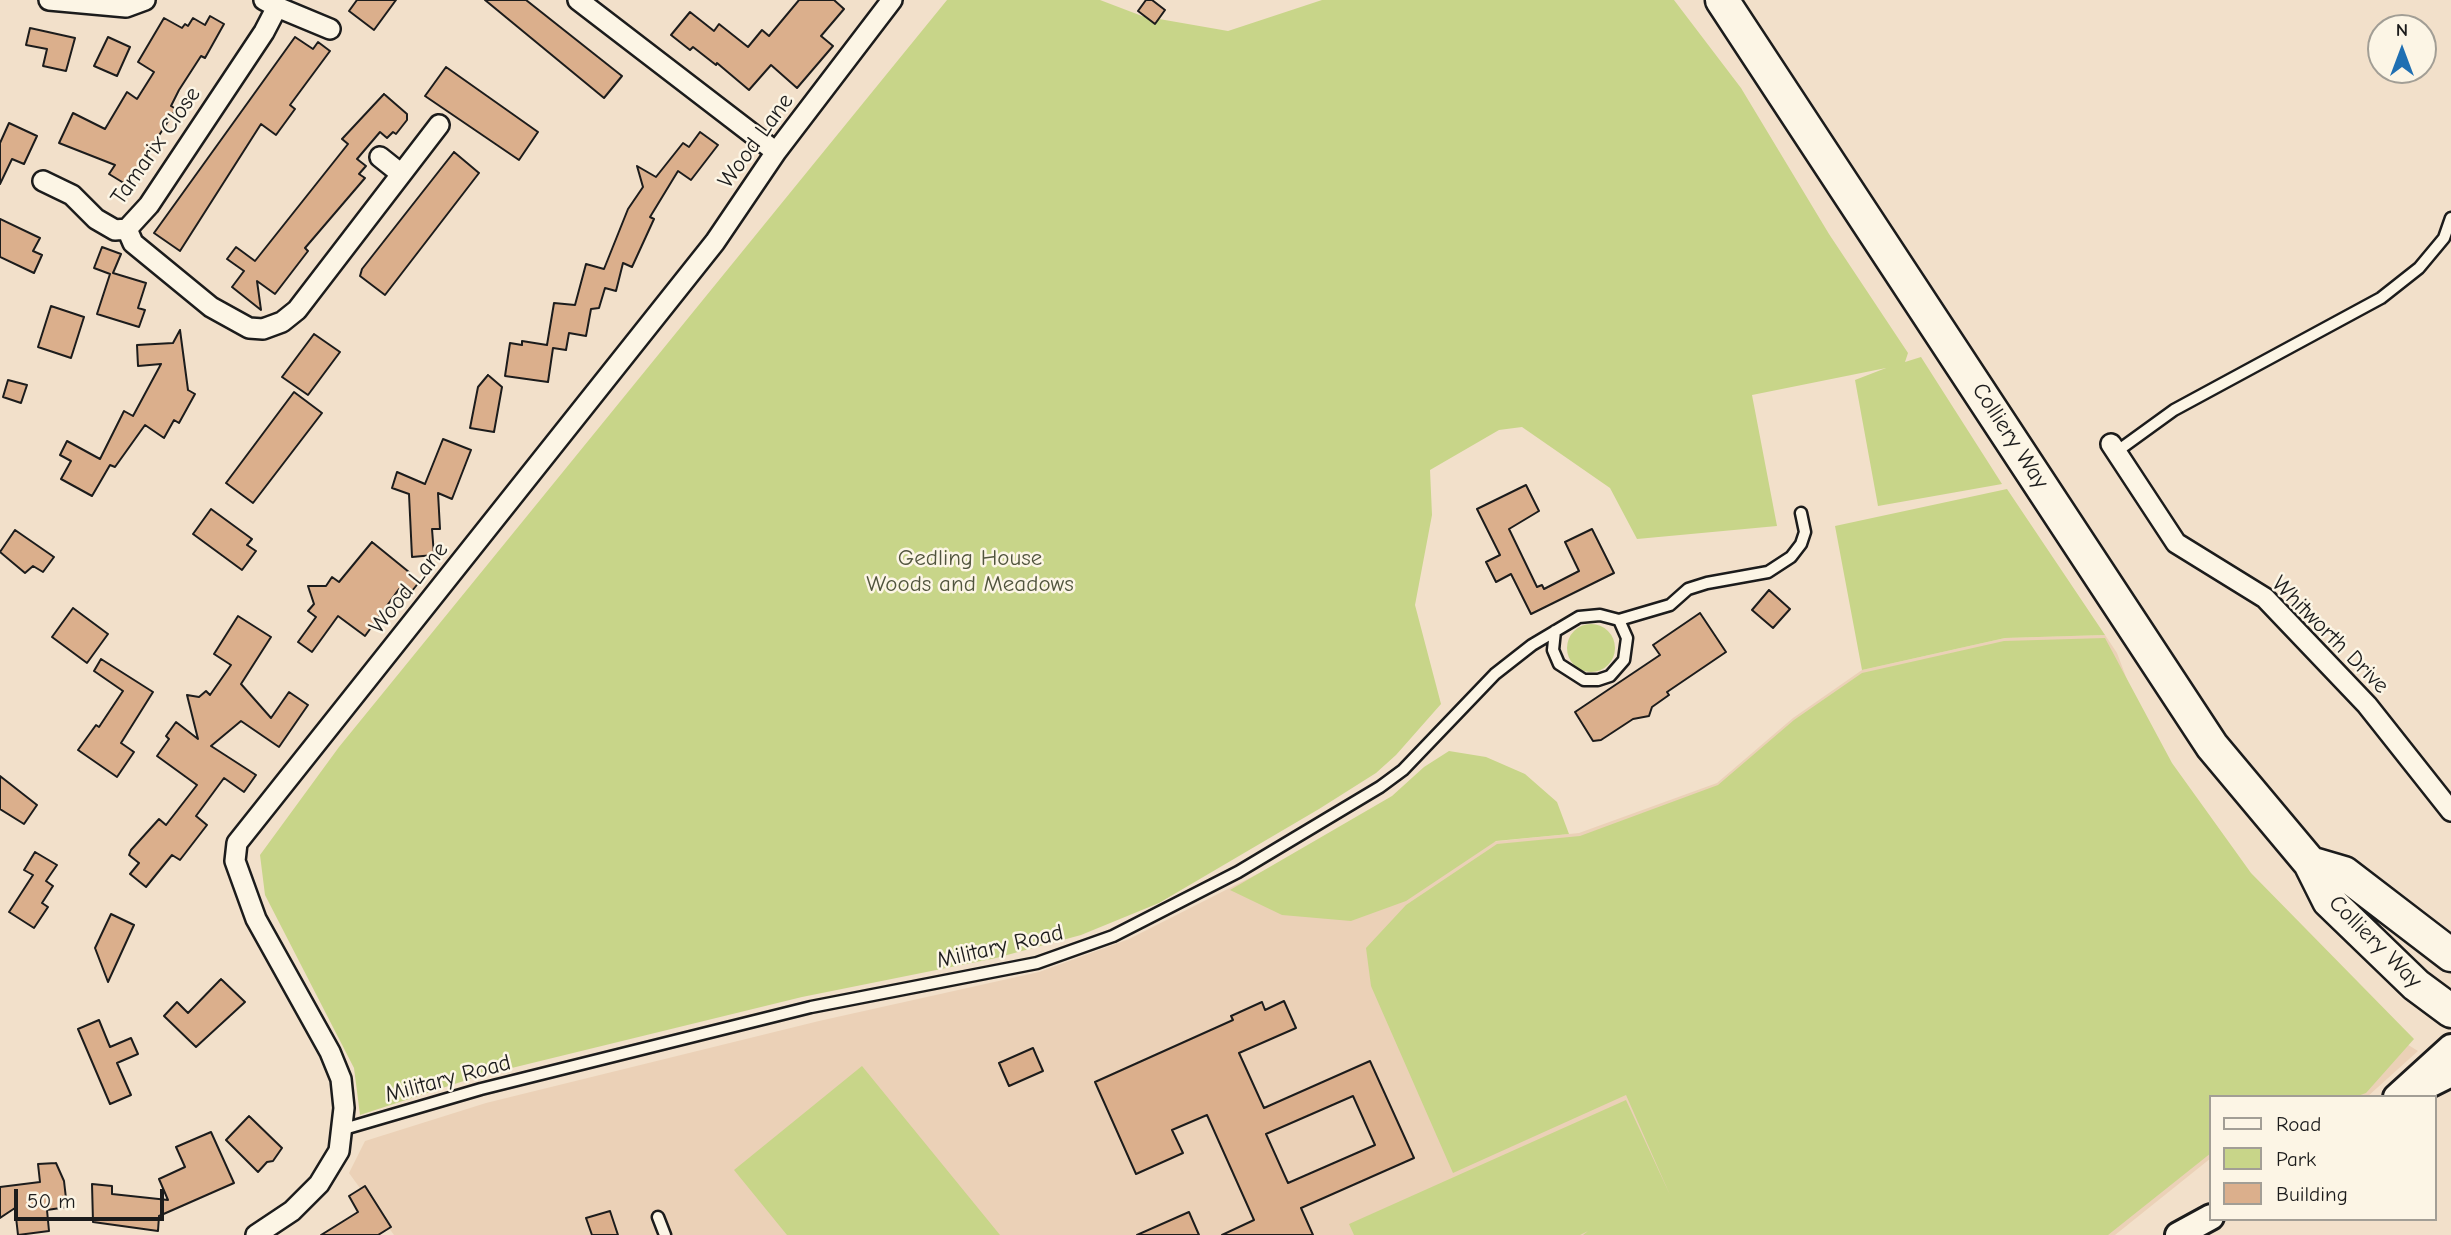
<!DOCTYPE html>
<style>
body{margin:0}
#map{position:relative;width:2451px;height:1235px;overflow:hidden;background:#f2e0ca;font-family:"Comic Neue",sans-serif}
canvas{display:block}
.legend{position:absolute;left:2209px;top:1095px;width:228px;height:126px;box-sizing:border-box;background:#fcf5e5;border:2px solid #a29e95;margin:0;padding:9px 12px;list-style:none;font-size:21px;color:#1c1c1c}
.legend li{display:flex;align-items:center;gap:14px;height:35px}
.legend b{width:35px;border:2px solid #a29e95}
.north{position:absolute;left:2367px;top:14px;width:70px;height:70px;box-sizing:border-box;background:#fcf5e5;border:2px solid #a29e95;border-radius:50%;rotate:0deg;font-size:19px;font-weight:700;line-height:28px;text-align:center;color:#1c1c1c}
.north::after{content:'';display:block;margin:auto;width:24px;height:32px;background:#1f6fb2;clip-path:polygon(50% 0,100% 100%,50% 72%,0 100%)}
.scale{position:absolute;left:14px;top:1189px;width:150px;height:32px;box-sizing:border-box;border:4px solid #1c1c1c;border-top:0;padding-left:9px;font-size:21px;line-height:24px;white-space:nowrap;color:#1c1c1c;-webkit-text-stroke:5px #fcf5e5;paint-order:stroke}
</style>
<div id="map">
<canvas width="2451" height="1235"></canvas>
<ul class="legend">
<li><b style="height:9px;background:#fcf5e5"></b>Road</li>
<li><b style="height:19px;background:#c8d589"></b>Park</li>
<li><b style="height:19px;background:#dbaf8c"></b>Building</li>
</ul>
<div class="north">N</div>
<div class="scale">50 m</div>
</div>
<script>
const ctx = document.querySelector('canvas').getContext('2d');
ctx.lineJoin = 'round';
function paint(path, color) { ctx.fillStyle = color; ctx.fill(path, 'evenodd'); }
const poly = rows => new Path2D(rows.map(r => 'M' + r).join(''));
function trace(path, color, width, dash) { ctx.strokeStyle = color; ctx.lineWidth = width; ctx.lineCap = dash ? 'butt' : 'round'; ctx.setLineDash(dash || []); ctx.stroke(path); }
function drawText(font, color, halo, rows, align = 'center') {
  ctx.font = font + ' "Comic Neue",sans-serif'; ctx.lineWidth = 5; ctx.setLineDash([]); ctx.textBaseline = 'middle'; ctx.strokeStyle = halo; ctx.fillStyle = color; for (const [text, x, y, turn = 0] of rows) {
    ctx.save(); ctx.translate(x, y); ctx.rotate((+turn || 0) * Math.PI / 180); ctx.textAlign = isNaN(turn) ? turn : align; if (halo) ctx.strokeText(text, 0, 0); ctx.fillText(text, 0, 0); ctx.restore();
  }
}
paint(poly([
 [2105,635,2117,653,2180,820,2345,1006,2418,1051,2367,1097,2211,1097,2211,1158,2115,1235,394,1235,349,1173,365,1141,486,1103,819,1021,1039,972,1129,939,1279,863,1579,833,1717,783,1793,718,1862,670,2005,638]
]), '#ebd1b7');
paint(poly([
 [947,0,1100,0,1142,16,1228,31,1322,0,1674,0,1741,88,1829,234,1908,353,1905,362,1921,357,2002,484,1878,506,1855,380,1886,368,1752,395,1777,526,1637,539,1610,488,1522,427,1499,430,1430,470,1432,515,1415,605,1441,704,1396,755,1376,773,1319,809,1159,903,1081,935,996,958,802,997,479,1076,360,1115,354,1068,265,895,260,855,339,747],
 [2007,489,2105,635,2005,638,1862,670,1835,526],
 '1567 648a24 24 0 1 1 48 0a24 24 0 1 1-48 0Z',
 [2105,638,2172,763,2251,873,2414,1039,2366,1093,2355,1097,2211,1097,2211,1153,2108,1235,1583,1235,1588,1231,1580,1235,1354,1235,1349,1224,1626,1100,1670,1195,1626,1095,1453,1173,1371,986,1366,948,1406,905,1497,844,1580,836,1718,785,1794,720,1862,673,2004,641],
 [1449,751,1486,757,1525,774,1557,802,1569,834,1496,841,1406,901,1351,921,1282,915,1230,890,1392,796,1424,767],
 [862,1066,1000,1235,787,1235,734,1170]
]), '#c8d589');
const building = poly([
 [357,0,396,0,374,30,349,11,357,0],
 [485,0,526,0,622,76,604,98,485,0],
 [799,0,834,0,844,9,821,36,833,46,797,88,771,65,749,90,717,63,716,65,693,47,690,50,671,35,690,12,714,31,719,24,748,47,762,30,769,36,799,0],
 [1146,0,1152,0,1165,10,1155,24,1138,11,1146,0],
 [210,16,224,24,205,58,201,56,179,90,171,106,176,109,127,185,109,174,115,165,59,143,73,113,105,129,127,92,137,99,154,72,138,62,164,18,182,28,185,24,188,26,193,18,205,25,210,16],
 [30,28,75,38,66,71,43,66,47,49,26,45,30,28],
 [108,37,130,47,117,76,94,66,108,37],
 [295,37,313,49,318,42,330,51,290,105,295,109,276,135,261,124,180,251,154,233,295,37],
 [446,67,538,132,519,160,425,96,446,67],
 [384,94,407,114,407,120,396,134,393,132,387,138,380,132,357,159,366,166,359,174,365,178,305,248,308,251,275,294,257,281,261,310,232,287,244,271,227,259,236,247,255,261,348,144,342,139,384,94],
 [9,123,37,136,24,164,12,159,0,184,0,143,9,123],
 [700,132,718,145,691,180,678,171,650,217,654,219,632,267,623,263,616,291,605,288,599,308,591,309,586,336,569,333,566,350,553,348,548,382,505,376,510,343,522,345,522,341,547,345,554,303,575,305,586,264,604,269,628,209,643,187,637,166,656,177,683,143,689,147,700,132],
 [454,152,479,173,385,295,360,276,362,269,454,152],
 [0,219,40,238,33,251,42,255,34,273,0,257,0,219],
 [102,247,121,254,113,273,146,283,138,308,145,310,139,327,97,314,110,274,94,268,102,247],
 [51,306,84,317,71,358,38,347,51,306],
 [180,330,188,390,195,394,179,423,174,420,164,438,145,425,115,467,110,465,92,496,61,479,71,461,60,455,67,441,100,459,124,411,133,416,161,364,138,366,137,345,173,343,180,330],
 [314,334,340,352,308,395,282,377,314,334],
 [488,375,502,387,494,432,470,428,478,387,488,375],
 [8,380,27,385,21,403,3,397,8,380],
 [294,392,322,413,253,503,226,483,294,392],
 [443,439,471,450,452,499,438,493,440,529,432,529,434,555,412,557,409,494,392,488,397,472,425,484,443,439],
 [1526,485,1539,511,1509,529,1537,587,1542,585,1544,589,1579,571,1565,542,1592,529,1614,573,1531,614,1511,574,1496,582,1486,562,1500,555,1477,509,1526,485],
 [211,509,252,539,247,545,256,551,242,570,193,534,211,509],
 [15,530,54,557,43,572,33,566,25,573,0,552,15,530],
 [372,542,420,581,408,596,399,589,365,636,338,616,312,652,298,642,316,617,308,611,314,604,308,586,326,586,332,577,339,582,372,542],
 [1769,590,1790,609,1773,628,1752,610,1769,590],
 [73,608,108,634,87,663,52,637,73,608],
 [1700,613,1726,652,1667,692,1669,695,1652,707,1649,716,1633,719,1601,740,1593,741,1575,712,1660,655,1653,645,1700,613],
 [238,616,271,637,241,684,271,718,289,692,308,705,279,747,241,721,211,746,256,775,244,792,224,778,196,816,207,825,180,860,172,855,146,887,130,874,139,863,129,855,131,850,159,819,166,825,197,785,157,756,169,739,166,736,176,722,198,739,187,695,199,697,206,691,210,695,231,665,214,654,238,616],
 [101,659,153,692,121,743,134,752,117,777,78,750,96,725,99,727,123,691,94,671,101,659],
 [0,776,37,805,24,824,0,809,0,776],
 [35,852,57,865,46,881,53,886,42,903,48,907,34,928,9,912,33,875,24,870,35,852],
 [111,914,134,925,108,982,95,948,111,914],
 [221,979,245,1002,196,1047,164,1016,177,1002,188,1013,221,979],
 [1284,1001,1296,1028,1239,1053,1264,1108,1370,1061,1414,1158,1301,1208,1313,1235,1222,1235,1254,1220,1207,1115,1172,1130,1183,1153,1136,1174,1095,1082,1233,1020,1231,1016,1262,1002,1265,1010,1284,1001],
 [1353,1096,1375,1145,1288,1183,1266,1134,1353,1096],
 [99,1020,110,1047,131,1038,138,1054,117,1063,131,1095,110,1104,78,1029,99,1020],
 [1033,1048,1043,1071,1009,1086,999,1063,1033,1048],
 [249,1116,282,1148,273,1161,267,1162,258,1172,226,1140,249,1116],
 [211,1132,234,1183,159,1216,158,1231,93,1222,92,1184,112,1186,112,1194,168,1200,159,1179,185,1167,176,1147,211,1132],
 [56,1163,64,1181,67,1207,47,1210,49,1231,18,1235,15,1208,0,1218,0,1187,40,1182,38,1164,56,1163],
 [365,1186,391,1227,378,1235,321,1235,358,1212,349,1196,365,1186],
 [610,1211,618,1235,592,1235,586,1218,610,1211],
 [1189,1212,1199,1235,1137,1235,1189,1212]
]);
paint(building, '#dbaf8c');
trace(building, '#1c1c1c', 2);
const service = poly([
 [2116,452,2174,410,2381,298,2419,268,2444,238,2451,218],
 [1555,631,1553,650,1559,664,1584,680,1598,680,1610,676,1624,660,1627,638,1619,620],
 [344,1129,481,1089,811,1007,1037,963,1113,936,1238,872,1380,787,1403,770,1495,674,1532,645,1579,617,1600,615,1619,620,1670,605,1688,589,1707,583,1768,572,1791,557,1801,544,1805,532,1801,513],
 [658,1217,665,1235]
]);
const minor = poly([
 [49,0,126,7,145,0],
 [578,0,776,152],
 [277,7,330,29],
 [380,157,400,173],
 [43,181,72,195,96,219,115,230,127,229,149,205,264,32,277,7,264,0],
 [127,229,133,243,211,307,249,328,263,329,282,322,297,310,439,125],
 [2111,444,2176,543,2265,598,2367,705,2451,811],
 [256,1235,292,1211,319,1184,339,1151,344,1108,341,1079,330,1052,256,919,235,861,237,843,715,242,776,152,892,0]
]);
const tertiary = poly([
 [2411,1094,2451,1074],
 [2396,1097,2451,1047],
 [2178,1235,2211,1217]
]);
const primary = poly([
 [1722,0,2212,746,2310,863,2329,901,2416,985,2451,1011],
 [2310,863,2344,873,2451,955]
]);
trace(service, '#1c1c1c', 15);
trace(minor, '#1c1c1c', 24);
trace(tertiary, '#1c1c1c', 30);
trace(primary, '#1c1c1c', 37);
trace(service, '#fcf5e5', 10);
trace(minor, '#fcf5e5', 19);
trace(tertiary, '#fcf5e5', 24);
trace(primary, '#fcf5e5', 32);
drawText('23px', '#1c1c1c', '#fcf5e5', [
 ["Wood Lane",756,141,-54],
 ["Tamarix Close",156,146,-55],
 ["Colliery Way",2010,436,57],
 ["Wood Lane",409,588,-51],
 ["Whitworth Drive",2330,635,45],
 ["Colliery Way",2375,942,45],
 ["Military Road",1000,947,-13],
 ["Military Road",448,1079,-15]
]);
drawText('23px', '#50543d', '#fcf5e5', [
 ["Gedling House",970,558],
 ["Woods and Meadows",970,584]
]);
</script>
